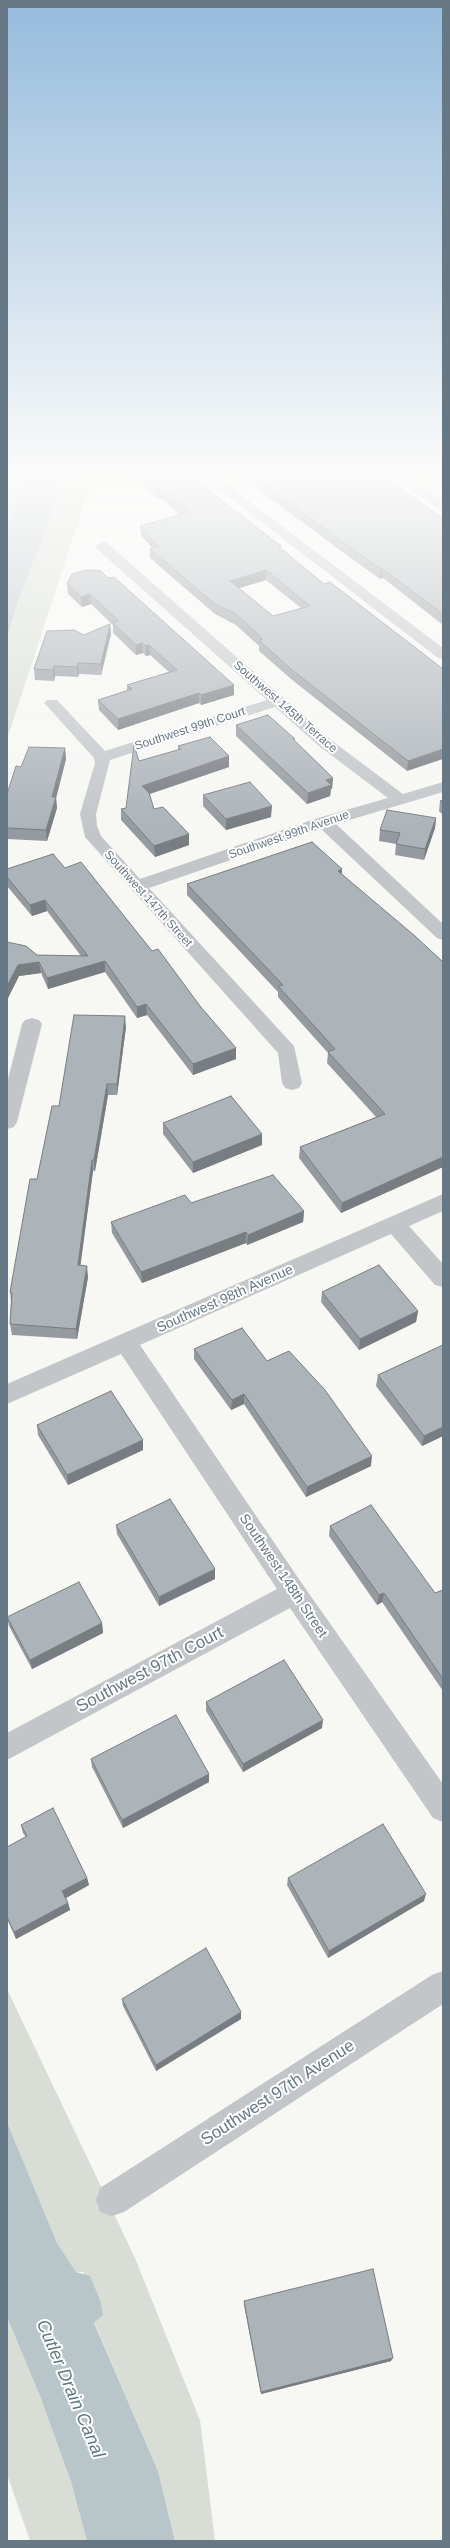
<!DOCTYPE html>
<style>
body{margin:0}
#map{position:relative;width:450px;height:2548px;overflow:hidden;background:#f7f7f4;font-family:Helvetica,sans-serif}
canvas{display:block}
.frame{position:absolute;inset:0;border:8px solid #667885;pointer-events:none}
</style>
<div id="map">
<canvas width="450" height="2548"></canvas>
<div class="frame"></div>
</div>
<script>
const ctx = document.querySelector('canvas').getContext('2d');
ctx.lineJoin = 'round';
function paint(path, color) { ctx.fillStyle = color; ctx.fill(path, 'evenodd'); }
const poly = rows => new Path2D(rows.map(r => 'M' + r).join(''));
function trace(path, color, width, dash) { ctx.strokeStyle = color; ctx.lineWidth = width; ctx.lineCap = dash ? 'butt' : 'round'; ctx.setLineDash(dash || []); ctx.stroke(path); }
function drawText(font, color, halo, rows, align = 'center') {
  ctx.font = font + ' Helvetica,sans-serif'; ctx.lineWidth = 4; ctx.setLineDash([]); ctx.textBaseline = 'middle'; ctx.strokeStyle = halo; ctx.fillStyle = color; for (const [text, x, y, turn = 0] of rows) {
    ctx.save(); ctx.translate(x, y); ctx.rotate((+turn || 0) * Math.PI / 180); ctx.textAlign = isNaN(turn) ? turn : align; if (halo) ctx.strokeText(text, 0, 0); ctx.fillText(text, 0, 0); ctx.restore();
  }
}
paint(poly([
 [7,474,26,474,7,528],
 [67,474,94,474,7,739,7,638,19,599],
 [7,1989,135,2258,200,2420,215,2541,175,2541,158,2471,94,2322,103,2315,83,2272,76,2272,72,2267,57,2243,7,2122],
 [7,2317,40,2396,71,2482,87,2541,30,2541,7,2474]
]), '#d8ded5');
paint(poly([
 [26,474,67,474,19,599,7,638,7,528],
 [7,2122,57,2243,76,2272,90,2276,100,2300,103,2315,94,2323,158,2471,175,2541,87,2541,71,2482,40,2396,7,2317]
]), '#b8c6c9');
paint(poly([
 [199,474,213,474,443,648,443,659,438,658,199,474],
 [387,474,401,474,443,501,443,511,387,474],
 [102,542,107,543,331,740,403,794,443,782,443,792,336,824,443,924,443,940,437,938,321,829,149,888,294,1046,302,1083,299,1088,292,1090,285,1088,282,1083,278,1053,85,837,80,814,95,763,94,758,47,706,44,703,47,700,57,700,105,751,267,700,97,549,95,546,102,542],
 [275,707,319,746,388,798,318,818,140,879,101,836,97,826,96,814,110,760,275,707],
 [32,1018,39,1020,42,1024,17,1122,14,1127,7,1129,7,1083,22,1024,25,1020,32,1018],
 [443,1194,443,1211,409,1226,443,1264,443,1287,435,1285,391,1234,140,1345,303,1585,443,1784,443,1822,433,1818,290,1608,7,1760,7,1733,277,1589,121,1354,7,1404,7,1384,443,1194],
 [443,1971,443,2004,124,2212,112,2216,100,2212,96,2200,100,2188,432,1975,443,1971]
]), '#c2c6c9');
paint(poly([
 [129,474,187,474,281,546,281,549,324,584,443,669,407,771,291,679,259,651,259,646,236,625,215,614,150,558,150,549,152,548,141,535,140,526,181,515,161,498,158,499],
 [266,580,301,608,273,616,239,588],
 [243,474,379,474,443,518,443,625,383,578,380,579,344,553,245,480,245,475],
 [427,474,443,474,443,485],
 [72,574,234,695,201,705,199,703,118,730,99,710,98,700,127,691,127,685,169,672,150,655,146,656,143,653,136,655,113,633,113,625,91,604,82,607,68,594,67,584],
 [110,624,111,634,101,675,79,674,78,677,55,676,54,681,35,680,34,669,84,635],
 [236,725,295,741,333,778,332,789,331,789,330,796,307,804,236,736],
 [178,746,229,756,229,767,150,794,154,809,189,845,155,857,121,820,121,809,126,808,139,761,178,750],
 [65,748,66,759,56,798,57,808,47,841,7,839,7,794,21,767],
 [203,795,271,817,226,830,203,806],
 [443,800,443,815,439,811,440,801],
 [436,818,435,828,424,860,395,855,396,844,379,841,380,830],
 [65,868,236,1059,193,1075,147,1015,137,1018,105,972,48,989,41,973,19,976,8,998,7,998,7,942,37,955,81,956,47,911,32,916,7,886,7,869],
 [342,869,342,874,443,1167,341,1213,299,1158,300,1147,376,1117,327,1063,328,1053,278,997,278,992,187,895,187,884],
 [126,1027,117,1095,108,1095,95,1171,93,1171,80,1266,88,1277,77,1339,12,1335,10,1324,11,1302,10,1292,37,1179,59,1106],
 [163,1123,262,1145,193,1173,163,1134],
 [191,1203,304,1211,303,1222,247,1245,246,1243,142,1283,112,1233,111,1222],
 [322,1292,418,1311,416,1322,359,1350,321,1302],
 [443,1345,443,1436,422,1446,376,1386,378,1375],
 [194,1349,267,1361,371,1466,306,1497,244,1404,231,1410,194,1359],
 [37,1425,143,1440,143,1450,68,1485,38,1435],
 [116,1525,215,1579,159,1606,117,1534],
 [330,1526,435,1593,443,1590,443,1691,382,1602,377,1605,329,1536],
 [7,1617,102,1623,103,1633,32,1669,9,1626],
 [206,1702,322,1728,243,1772,206,1711],
 [91,1759,209,1782,123,1828,92,1767],
 [21,1825,87,1878,89,1885,66,1898,68,1903,70,1910,16,1939,7,1919,7,1847,26,1837,23,1833],
 [288,1878,424,1901,328,1958,287,1885],
 [122,1999,241,2019,156,2071,123,2006],
 [244,2301,391,2361,261,2394,244,2305]
]), '#949a9f');
paint(poly([
 [161,488,161,498,158,499,158,489],
 [381,569,383,569,383,578,380,579],
 [266,570,266,580,230,591,230,581],
 [90,594,91,604,82,607,81,597],
 [110,624,111,634,101,675,101,664],
 [142,643,143,653,136,655,136,645],
 [149,645,150,655,146,656,146,646],
 [78,663,79,674,78,677,77,667],
 [54,666,55,676,54,681,53,670],
 [234,685,234,695,201,705,201,695],
 [199,693,199,703,118,730,118,719],
 [65,748,66,759,56,798,57,808,47,841,46,830,52,797],
 [443,749,443,759,407,771,408,761],
 [229,756,229,767,143,796,142,786],
 [333,778,332,789,331,789,330,796,307,804,308,793,326,780],
 [272,806,271,817,226,830,226,819],
 [436,818,435,828,424,860,425,849],
 [189,834,189,845,155,857,154,846],
 [342,869,341,880,338,871],
 [45,900,47,911,32,916,30,905],
 [105,961,105,972,48,989,47,978],
 [39,962,41,973,19,976,8,998,7,986,18,965],
 [146,1004,147,1015,137,1018,137,1007],
 [125,1016,126,1027,117,1095,117,1084],
 [236,1048,236,1059,193,1075,193,1064],
 [107,1084,108,1095,95,1171,94,1160],
 [262,1134,262,1145,193,1173,193,1162],
 [443,1157,443,1167,341,1213,342,1203],
 [92,1160,93,1171,79,1276,78,1265],
 [304,1211,303,1222,247,1245,248,1235],
 [246,1232,246,1243,142,1283,141,1272],
 [87,1266,88,1277,77,1339,76,1329],
 [418,1311,416,1322,359,1350,360,1339],
 [244,1394,244,1404,231,1410,232,1400],
 [443,1427,443,1436,422,1446,424,1436],
 [143,1440,143,1450,68,1485,67,1475],
 [372,1456,371,1466,306,1497,307,1487],
 [215,1569,215,1579,159,1606,159,1597],
 [384,1593,382,1602,377,1605,379,1595],
 [102,1623,103,1633,32,1669,30,1660],
 [323,1720,322,1728,243,1772,243,1764],
 [209,1774,209,1782,123,1828,122,1820],
 [87,1878,89,1885,64,1899,62,1891],
 [426,1894,424,1901,328,1958,329,1951],
 [68,1903,70,1910,16,1939,14,1932],
 [241,2012,241,2019,156,2071,156,2065],
 [393,2358,391,2361,261,2394,261,2392]
]), '#787d82');
const building = poly([
 [140,474,187,474,281,546,279,547,324,584,330,582,443,669,443,749,408,761,291,669,259,640,263,639,236,614,215,604,150,549,158,546,140,526,190,512,161,488,158,489,140,474],
 [266,570,310,606,273,616,230,581,266,570],
 [250,474,379,474,443,518,443,614,383,569,381,569,344,543,250,474],
 [87,570,101,571,108,578,114,577,234,685,201,695,199,693,118,719,98,700,132,689,127,685,177,670,149,645,146,646,142,643,136,645,113,623,119,621,90,594,81,597,67,584,72,574,87,570],
 [110,624,101,664,78,663,77,667,54,666,53,670,34,669,47,631,74,630,84,635,110,624],
 [268,715,295,739,293,739,333,778,326,780,331,785,308,793,236,725,268,715],
 [210,737,229,756,142,786,149,793,154,809,163,807,189,834,154,846,121,809,126,808,134,745,139,761,181,749,178,746,210,737],
 [29,747,65,748,52,797,56,797,46,830,7,828,7,794,16,766,21,767,29,747],
 [250,782,272,806,226,819,203,795,250,782],
 [443,800,443,803,440,801,443,800],
 [387,810,436,818,425,849,396,844,400,833,380,830,387,810],
 [312,842,342,869,338,871,415,936,443,962,443,1157,342,1203,300,1147,385,1114,328,1052,335,1049,278,986,283,985,187,884,312,842],
 [53,854,65,868,81,862,152,951,158,949,200,1006,236,1048,193,1064,146,1004,137,1007,105,961,47,978,39,962,18,965,7,986,7,942,26,946,37,955,88,956,45,900,30,905,7,877,7,869,53,854],
 [74,1015,125,1016,117,1084,107,1084,94,1160,92,1160,78,1265,87,1266,76,1329,10,1324,12,1293,10,1292,30,1179,37,1179,52,1106,59,1106,74,1015],
 [231,1096,262,1134,193,1162,163,1123,231,1096],
 [273,1175,304,1211,248,1235,246,1232,141,1272,111,1222,185,1195,191,1203,273,1175],
 [379,1265,418,1311,360,1339,322,1292,379,1265],
 [242,1328,267,1361,289,1351,325,1390,372,1456,307,1487,244,1394,232,1400,194,1349,242,1328],
 [443,1345,443,1427,424,1436,378,1375,443,1345],
 [111,1391,143,1440,67,1475,37,1425,111,1391],
 [170,1499,215,1569,159,1597,116,1525,170,1499],
 [371,1505,435,1593,443,1590,443,1679,384,1593,379,1595,330,1526,371,1505],
 [79,1582,102,1623,30,1660,7,1617,79,1582],
 [284,1660,323,1720,243,1764,206,1702,284,1660],
 [176,1715,209,1774,122,1820,91,1759,176,1715],
 [53,1808,87,1878,62,1891,68,1903,14,1932,7,1917,7,1847,27,1836,21,1825,53,1808],
 [383,1824,426,1894,329,1951,288,1878,383,1824],
 [206,1948,241,2012,156,2065,122,1999,206,1948],
 [373,2269,393,2358,261,2392,244,2301,373,2269]
]);
paint(building, '#acb3b9');
trace(building, '#787d82', 1);
const sky = ctx.createLinearGradient(0, 0, 0, 831);
sky.addColorStop(0, '#95bbdc');
sky.addColorStop(0.57, '#fbfbfa');
sky.addColorStop(1, '#fbfbfa00');
ctx.fillStyle = sky;
ctx.fillRect(0, 0, 450, 831);
drawText('12px', '#667885', '#fff', [
 ["Southwest 145th Terrace",285,707,41],
 ["Southwest 99th Court",190,729,-18],
 ["Southwest 99th Avenue",289,835,-19],
 ["Southwest 147th Street",148,899,48]
]);
drawText('14px', '#667885', '#fff', [
 ["Southwest 98th Avenue",225,1299,-24],
 ["Southwest 148th Street",283,1576,56]
]);
drawText('17px', '#667885', '#fff', [
 ["Southwest 97th Court",150,1670,-28],
 ["Southwest 97th Avenue",278,2093,-33]
]);
drawText('italic 18px', '#617a81', '#fff', [
 ["Cutler Drain Canal",70,2389,67]
]);
</script>
